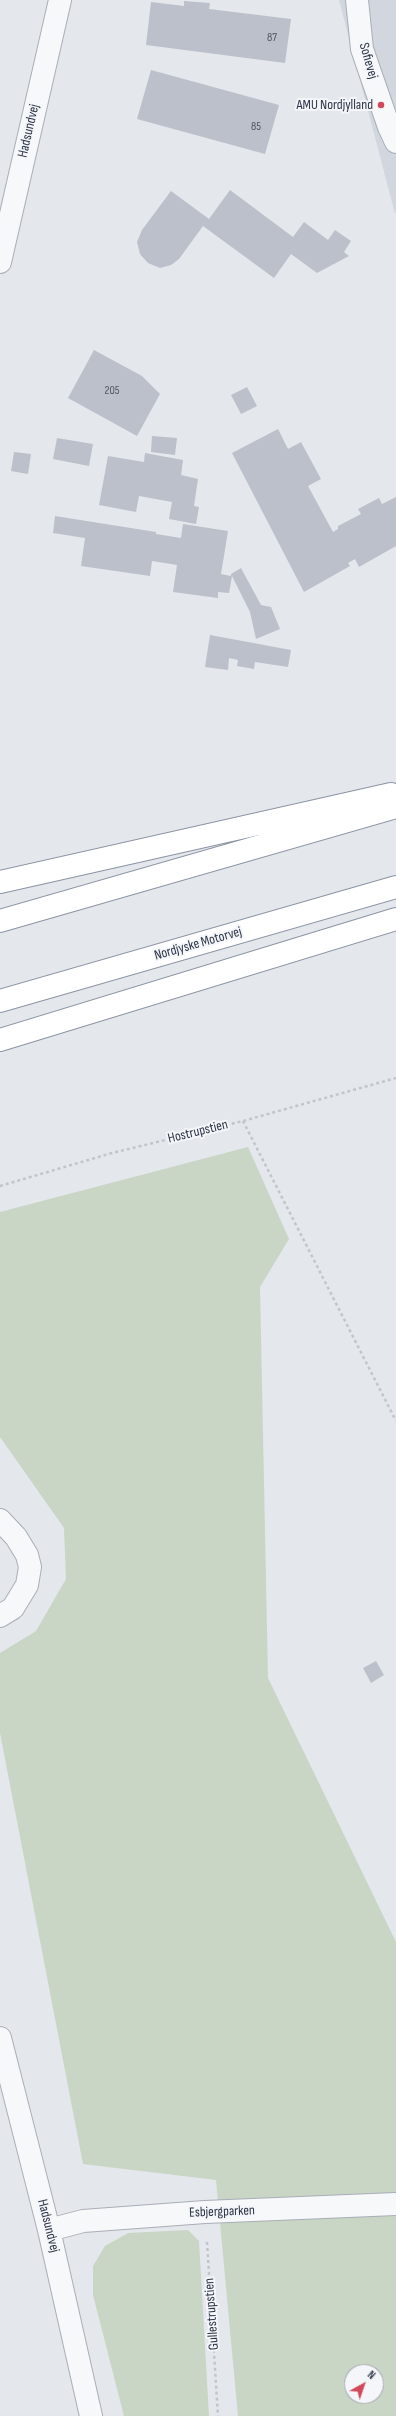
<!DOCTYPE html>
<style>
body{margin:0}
#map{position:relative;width:396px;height:2416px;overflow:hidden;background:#e4e7ec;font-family:"Sofia Sans Condensed",sans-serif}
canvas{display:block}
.north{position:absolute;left:344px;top:2364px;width:40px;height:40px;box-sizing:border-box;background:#f4f6f9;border:1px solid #a4a8b1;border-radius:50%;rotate:40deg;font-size:11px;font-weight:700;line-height:16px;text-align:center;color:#2b3445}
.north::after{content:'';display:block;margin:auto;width:14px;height:18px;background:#d1495b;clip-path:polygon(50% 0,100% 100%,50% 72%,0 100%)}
</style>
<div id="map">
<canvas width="396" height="2416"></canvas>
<div class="north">N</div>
</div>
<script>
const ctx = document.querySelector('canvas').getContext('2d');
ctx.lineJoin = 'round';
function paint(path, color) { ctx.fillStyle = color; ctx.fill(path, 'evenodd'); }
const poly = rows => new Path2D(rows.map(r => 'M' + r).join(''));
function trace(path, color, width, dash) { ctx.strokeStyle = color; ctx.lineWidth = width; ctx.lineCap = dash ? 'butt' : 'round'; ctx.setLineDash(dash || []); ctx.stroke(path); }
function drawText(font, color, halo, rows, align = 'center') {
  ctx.font = font + ' "Sofia Sans Condensed",sans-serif'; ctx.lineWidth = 4; ctx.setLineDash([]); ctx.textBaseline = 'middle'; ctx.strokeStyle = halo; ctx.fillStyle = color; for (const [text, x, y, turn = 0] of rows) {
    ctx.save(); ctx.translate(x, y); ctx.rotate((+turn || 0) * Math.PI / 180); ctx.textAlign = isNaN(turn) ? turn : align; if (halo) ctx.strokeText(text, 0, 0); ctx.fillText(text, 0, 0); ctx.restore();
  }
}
paint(poly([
 [339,0,396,0,396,214,394,210]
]), '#d2d6de');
paint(poly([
 [248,1147,289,1239,260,1287,268,1678,396,1942,396,2416,238,2416,216,2180,83,2164,0,1733,0,1653,36,1631,66,1579,64,1528,0,1437,0,1212],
 [352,2372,376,2372,376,2396,352,2396],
 [188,2230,199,2241,209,2416,124,2416,93,2295,93,2266,105,2246,128,2233]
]), '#c9d6c5');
paint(poly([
 [184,1,210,3,209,9,291,19,285,63,146,45,151,2,184,6],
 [151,70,279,105,265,154,137,119],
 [230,190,293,237,304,222,328,240,335,230,351,241,344,252,349,256,317,273,291,254,274,278,203,226,179,259,171,265,160,268,148,263,140,254,137,242,142,230,171,191,209,219],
 [94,350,142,376,160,394,137,436,68,398],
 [247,387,257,406,241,414,231,395],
 [278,429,288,449,301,442,321,479,308,486,333,532,338,529,338,526,361,514,358,509,379,498,382,504,396,497,396,546,359,567,355,559,348,563,350,566,304,592,232,453],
 [152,436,177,438,175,455,151,452],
 [57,438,93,444,89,466,53,459],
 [14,452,31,454,28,474,11,471],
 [145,453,183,460,181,475,198,479,194,506,199,507,196,524,169,519,172,502,139,496,136,512,99,505,108,456,144,462],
 [55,516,156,532,156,534,181,538,183,524,228,531,221,574,231,576,231,574,241,568,261,605,271,607,280,629,256,639,250,612,232,576,229,593,218,592,218,598,173,592,177,565,152,561,150,576,81,566,85,538,53,533],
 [210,635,291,650,288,667,255,662,254,669,237,666,238,660,229,658,228,670,205,667],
 [376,1661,384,1675,371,1683,363,1668]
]), '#bbc0ca');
const minor = poly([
 [357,0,362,49,389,127,396,142],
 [0,262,60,0],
 [0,1520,16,1537,27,1555,30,1567,27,1585,13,1608,0,1616],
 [0,2038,49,2230,91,2416],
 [49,2230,83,2221,205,2212,396,2204]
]);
const highway = poly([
 [0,882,391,794],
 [0,921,396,807],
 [0,1001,396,887],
 [0,1040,396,919]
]);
trace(minor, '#a9aeb7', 24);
trace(highway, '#8b94a3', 24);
trace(poly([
 [243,1121,396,1421],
 [0,1186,112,1153,243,1121,396,1078],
 [207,2242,218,2416]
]), '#c2c5cb', 2.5, [3, 3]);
trace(minor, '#f7f8fa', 22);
trace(highway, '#fff', 22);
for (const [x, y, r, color] of [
 [381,105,4,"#d1495b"]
]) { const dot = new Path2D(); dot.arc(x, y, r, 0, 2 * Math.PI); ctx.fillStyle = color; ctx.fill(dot); trace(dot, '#f4f6f9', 1.5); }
drawText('12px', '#4f5766', null, [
 ["87",272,38],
 ["85",256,127],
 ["205",112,391]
]);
drawText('14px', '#2b3445', '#f4f6f9', [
 ["Sofievej",368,61,74],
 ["Hadsundvej",29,131,-77],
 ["Nordjyske Motorvej",198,944,-16],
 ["Hostrupstien",198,1132,-14],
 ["Esbjergparken",222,2212,-2],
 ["Hadsundvej",48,2226,76],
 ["Gullestrupstien",212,2314,-94]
]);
drawText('14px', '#2b3445', '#f4f6f9', [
 ["AMU Nordjylland",373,105]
], 'right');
</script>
